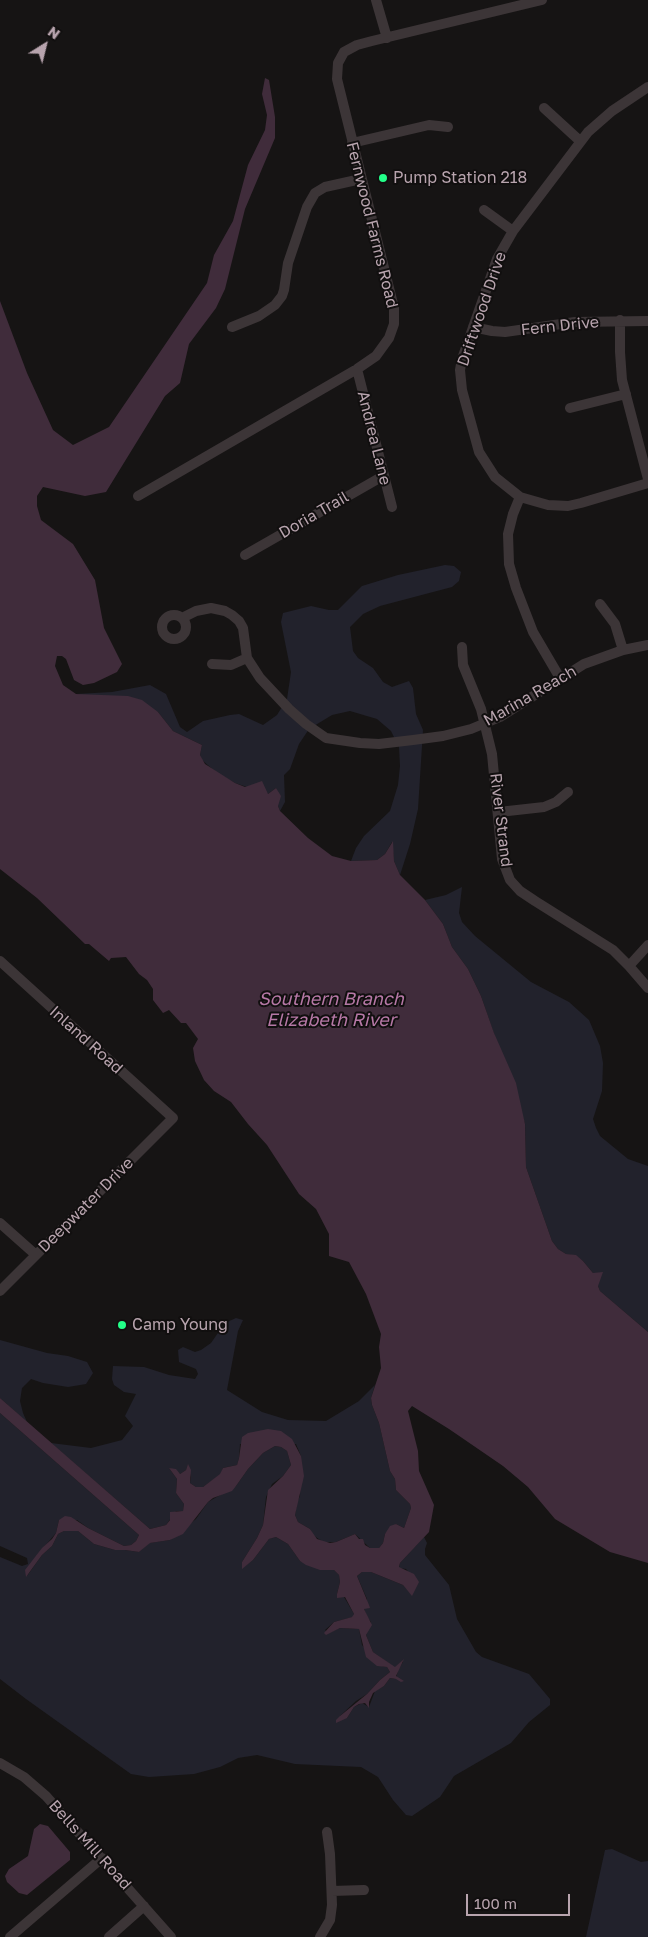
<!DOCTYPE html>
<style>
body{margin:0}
#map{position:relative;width:648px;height:1937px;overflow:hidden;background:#161414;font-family:"Golos Text",sans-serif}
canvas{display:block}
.north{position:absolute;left:20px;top:20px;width:50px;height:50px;-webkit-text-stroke:4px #110f0f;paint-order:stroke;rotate:36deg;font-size:14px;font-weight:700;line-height:20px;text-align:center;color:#b8a4ae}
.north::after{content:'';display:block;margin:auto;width:18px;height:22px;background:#b8a4ae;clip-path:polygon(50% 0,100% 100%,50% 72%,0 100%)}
.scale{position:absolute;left:466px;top:1894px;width:104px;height:22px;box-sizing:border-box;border:2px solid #b8a4ae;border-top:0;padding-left:6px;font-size:15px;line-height:18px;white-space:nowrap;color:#b8a4ae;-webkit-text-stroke:4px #110f0f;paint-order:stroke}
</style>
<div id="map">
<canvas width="648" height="1937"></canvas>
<div class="north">N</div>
<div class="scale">100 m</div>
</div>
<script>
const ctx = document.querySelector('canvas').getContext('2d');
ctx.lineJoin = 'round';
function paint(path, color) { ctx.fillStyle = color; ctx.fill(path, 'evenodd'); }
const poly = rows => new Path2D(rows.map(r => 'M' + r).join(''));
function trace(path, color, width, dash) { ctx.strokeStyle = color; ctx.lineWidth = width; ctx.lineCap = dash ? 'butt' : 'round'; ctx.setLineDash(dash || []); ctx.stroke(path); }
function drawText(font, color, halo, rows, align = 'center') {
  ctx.font = font + ' "Golos Text",sans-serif'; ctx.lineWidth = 4; ctx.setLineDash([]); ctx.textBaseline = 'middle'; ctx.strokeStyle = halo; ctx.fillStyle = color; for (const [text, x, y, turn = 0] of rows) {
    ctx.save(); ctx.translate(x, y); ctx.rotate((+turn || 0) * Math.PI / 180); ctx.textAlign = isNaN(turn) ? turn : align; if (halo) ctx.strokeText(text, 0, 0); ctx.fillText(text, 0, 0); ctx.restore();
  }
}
paint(poly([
 [445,565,454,566,461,572,459,581,452,587,380,606,363,614,350,627,353,651,358,658,373,668,383,682,392,687,409,681,413,688,416,714,423,730,418,809,410,844,400,875,394,861,392,842,385,854,377,860,351,861,356,848,364,836,390,811,398,785,400,766,399,747,391,731,377,719,350,711,332,715,309,729,299,744,290,769,284,775,285,802,280,811,278,806,276,788,268,794,235,783,217,773,202,760,200,755,202,745,173,731,158,712,76,694,112,692,150,685,166,694,180,727,187,732,203,721,230,715,239,714,263,725,277,715,287,699,291,672,281,622,283,613,311,606,329,610,338,610,362,586,398,575],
 [462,887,459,913,462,922,475,936,531,982,569,1002,589,1020,600,1046,603,1063,602,1091,593,1119,596,1128,600,1136,628,1159,648,1166,648,1332,600,1291,593,1273,583,1261,576,1256,566,1254,558,1249,552,1241,526,1167,525,1124,481,996,468,969,452,947,443,924,425,900,446,895],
 [236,1318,243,1320,238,1331,227,1390,262,1412,288,1420,326,1421,359,1401,375,1385,371,1398,372,1405,379,1423,390,1471,395,1479,396,1490,410,1504,411,1508,404,1528,396,1524,385,1534,383,1543,379,1548,370,1548,355,1534,336,1542,323,1542,313,1535,310,1529,298,1522,295,1515,297,1502,300,1496,301,1456,296,1444,240,1444,239,1458,237,1465,223,1468,221,1474,203,1487,196,1487,190,1483,191,1477,188,1465,186,1470,180,1474,169,1468,177,1479,176,1493,184,1504,183,1511,176,1511,166,1525,150,1529,51,1443,91,1448,122,1440,133,1426,125,1416,136,1394,124,1392,114,1385,112,1379,113,1366,144,1367,169,1375,195,1379,198,1374,196,1369,179,1362,178,1350,183,1347,195,1352,201,1350,211,1343,225,1323],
 [0,1340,47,1353,68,1356,87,1362,93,1373,86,1384,68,1387,43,1383,31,1379,22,1388,20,1401,23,1413,27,1422,0,1398],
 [0,1413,139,1535,136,1541,131,1545,124,1546,88,1528,77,1520,59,1520,56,1533,38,1554,27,1576,42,1555,52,1546,58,1534,64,1531,78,1531,94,1544,115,1550,125,1550,139,1552,149,1543,170,1540,196,1519,208,1502,236,1486,248,1469,263,1453,275,1446,281,1447,287,1451,291,1465,283,1476,272,1484,266,1497,263,1525,257,1538,242,1562,242,1568,253,1560,269,1539,276,1537,288,1544,300,1561,334,1570,339,1575,340,1582,337,1594,337,1597,344,1597,354,1614,353,1617,334,1622,325,1630,328,1633,340,1628,359,1629,362,1645,381,1666,387,1667,390,1672,380,1680,367,1694,356,1701,340,1716,347,1718,354,1707,362,1703,369,1707,375,1691,384,1686,390,1678,396,1679,398,1670,403,1662,403,1660,395,1668,373,1652,366,1635,371,1622,367,1617,364,1609,367,1602,367,1599,357,1576,362,1572,371,1572,403,1585,412,1595,416,1581,406,1569,399,1568,400,1563,424,1537,427,1543,425,1549,425,1555,449,1585,457,1619,476,1652,482,1657,529,1674,550,1699,550,1705,529,1722,511,1743,454,1776,440,1797,412,1816,406,1815,393,1800,378,1777,361,1767,295,1764,257,1755,238,1758,220,1767,194,1774,149,1777,131,1774,26,1699,0,1679,0,1557,22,1566,28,1564,27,1558,0,1546],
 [612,1849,641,1862,648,1861,648,1937,586,1937,605,1850]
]), '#22222c');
paint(poly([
 [265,78,269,80,275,117,275,138,245,209,225,289,216,308,189,344,180,383,165,396,106,492,85,496,43,487,37,496,37,506,41,520,73,544,95,580,104,628,122,664,117,672,94,683,83,685,74,680,66,659,62,656,57,656,55,666,63,685,76,694,128,696,142,700,158,712,173,731,202,745,200,755,205,764,235,783,245,787,262,781,268,794,276,788,281,796,278,806,280,811,308,838,332,856,351,861,377,860,385,854,393,841,394,861,400,875,425,900,443,924,452,947,468,969,481,996,494,1033,516,1083,525,1124,526,1167,552,1241,558,1249,566,1254,576,1255,583,1261,593,1273,603,1272,598,1286,600,1291,648,1332,648,1563,610,1552,555,1519,528,1487,503,1466,449,1429,412,1406,408,1411,418,1451,419,1471,434,1505,429,1532,400,1563,399,1567,414,1574,419,1582,412,1596,403,1585,371,1572,362,1572,357,1576,369,1605,370,1608,364,1609,372,1625,366,1635,373,1652,395,1667,404,1659,396,1676,404,1681,401,1682,396,1679,390,1678,384,1686,373,1693,369,1702,369,1708,365,1703,359,1704,354,1707,347,1718,336,1723,336,1720,340,1716,367,1694,380,1680,390,1672,387,1667,377,1666,366,1657,359,1629,340,1628,326,1635,324,1633,334,1622,352,1617,354,1614,345,1597,337,1598,337,1594,340,1582,339,1575,334,1570,320,1570,306,1565,300,1561,288,1544,276,1537,269,1539,253,1560,242,1569,242,1562,257,1538,263,1525,268,1490,283,1476,291,1465,287,1451,281,1447,275,1446,263,1453,248,1469,236,1486,232,1491,213,1498,208,1502,183,1534,170,1540,150,1543,139,1552,125,1550,115,1550,94,1544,78,1531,64,1531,58,1534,52,1546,42,1555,26,1577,25,1570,42,1548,52,1539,56,1533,59,1520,65,1516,71,1517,88,1528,124,1546,131,1545,136,1541,139,1535,0,1413,0,1398,150,1529,166,1525,170,1520,170,1512,183,1511,184,1504,176,1493,177,1479,169,1468,176,1469,180,1474,186,1470,188,1464,191,1470,190,1483,196,1487,203,1487,220,1474,223,1468,237,1465,239,1458,242,1437,248,1433,268,1429,281,1431,292,1439,301,1456,304,1476,295,1515,298,1522,310,1529,317,1539,330,1543,336,1542,355,1534,359,1539,363,1539,365,1545,370,1548,379,1548,383,1543,385,1534,390,1526,396,1524,404,1528,411,1508,410,1504,396,1490,395,1479,390,1471,379,1423,372,1405,371,1398,381,1368,379,1347,381,1334,366,1294,349,1262,329,1256,329,1234,316,1209,299,1194,267,1145,248,1124,231,1102,214,1091,204,1080,195,1061,193,1048,198,1039,186,1023,181,1023,169,1010,163,1013,153,1000,153,989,147,980,139,974,126,957,111,958,109,961,89,944,85,944,37,898,0,869,0,301,27,373,53,430,73,445,109,427,207,283,214,255,233,221,248,165,265,130,267,115,262,94],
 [40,1824,48,1826,70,1852,70,1860,27,1895,19,1893,7,1882,5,1876,9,1869,28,1856,34,1829]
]), '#402c3b');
trace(poly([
 [376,0,387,38],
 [648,87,612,111,588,132,513,231,497,259,462,359,460,370,462,390,479,452,495,477,520,497,548,505,568,506,581,503,648,483],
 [544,108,580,141],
 [352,143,429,125,448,127],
 [484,210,513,231],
 [620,320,620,352,622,380,648,479],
 [232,327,259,316,275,305,282,296,284,290,288,263,307,207,315,193,325,187,361,179],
 [473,327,492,331,505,332,575,322,648,321],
 [357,369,392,507],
 [570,408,626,394],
 [138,496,357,369,376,356,389,338,394,324,394,308,337,79,338,63,344,52,357,45,372,41,542,0],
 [520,497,513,514,508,534,509,564,516,588,533,632,560,678],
 [245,555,383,476],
 [600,604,615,624,623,650],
 '162 627a12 12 0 1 1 24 0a12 12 0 1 1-24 0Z',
 [182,618,196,611,211,608,225,611,232,615,239,621,243,628,247,658,260,678,289,709,306,724,326,738,360,743,379,744,413,740,443,736,471,729,500,717,584,664,623,650,648,645],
 [462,647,463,665,481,709,492,754,502,859,510,880,520,891,535,901,613,950,629,966,648,988],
 [212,664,231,665,247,658],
 [499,812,544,807,556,802,568,792],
 [0,961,173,1118,0,1291],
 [629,966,648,945],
 [0,1223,36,1255],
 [0,1763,24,1777,46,1796,171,1937],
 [332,1891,364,1890],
 [10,1937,102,1858],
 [109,1937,144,1906],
 [320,1937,330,1920,332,1905,330,1854,327,1832]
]), '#3c3537', 10);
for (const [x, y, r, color] of [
 [383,178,5,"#23ff89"],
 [122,1325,5,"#23ff89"]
]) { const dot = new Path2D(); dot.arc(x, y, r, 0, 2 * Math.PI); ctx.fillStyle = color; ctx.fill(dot); trace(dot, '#110f0f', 2); }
drawText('16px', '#b8a4ae', '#110f0f', [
 ["Pump Station 218",393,178],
 ["Camp Young",132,1325]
], 'left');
drawText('16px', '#b8a4ae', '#110f0f', [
 ["Fernwood Farms Road",372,225,76],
 ["Driftwood Drive",482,309,-71],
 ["Fern Drive",560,326,-6],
 ["Andrea Lane",374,438,76],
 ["Doria Trail",314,515,-30],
 ["Marina Reach",530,696,-30],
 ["River Strand",501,820,83],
 ["Inland Road",86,1040,42],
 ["Deepwater Drive",86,1205,-45],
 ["Bells Mill Road",90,1845,48]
]);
drawText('italic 18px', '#b678a6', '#110f0f', [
 ["Southern Branch",331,999],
 ["Elizabeth River",331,1020]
]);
</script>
